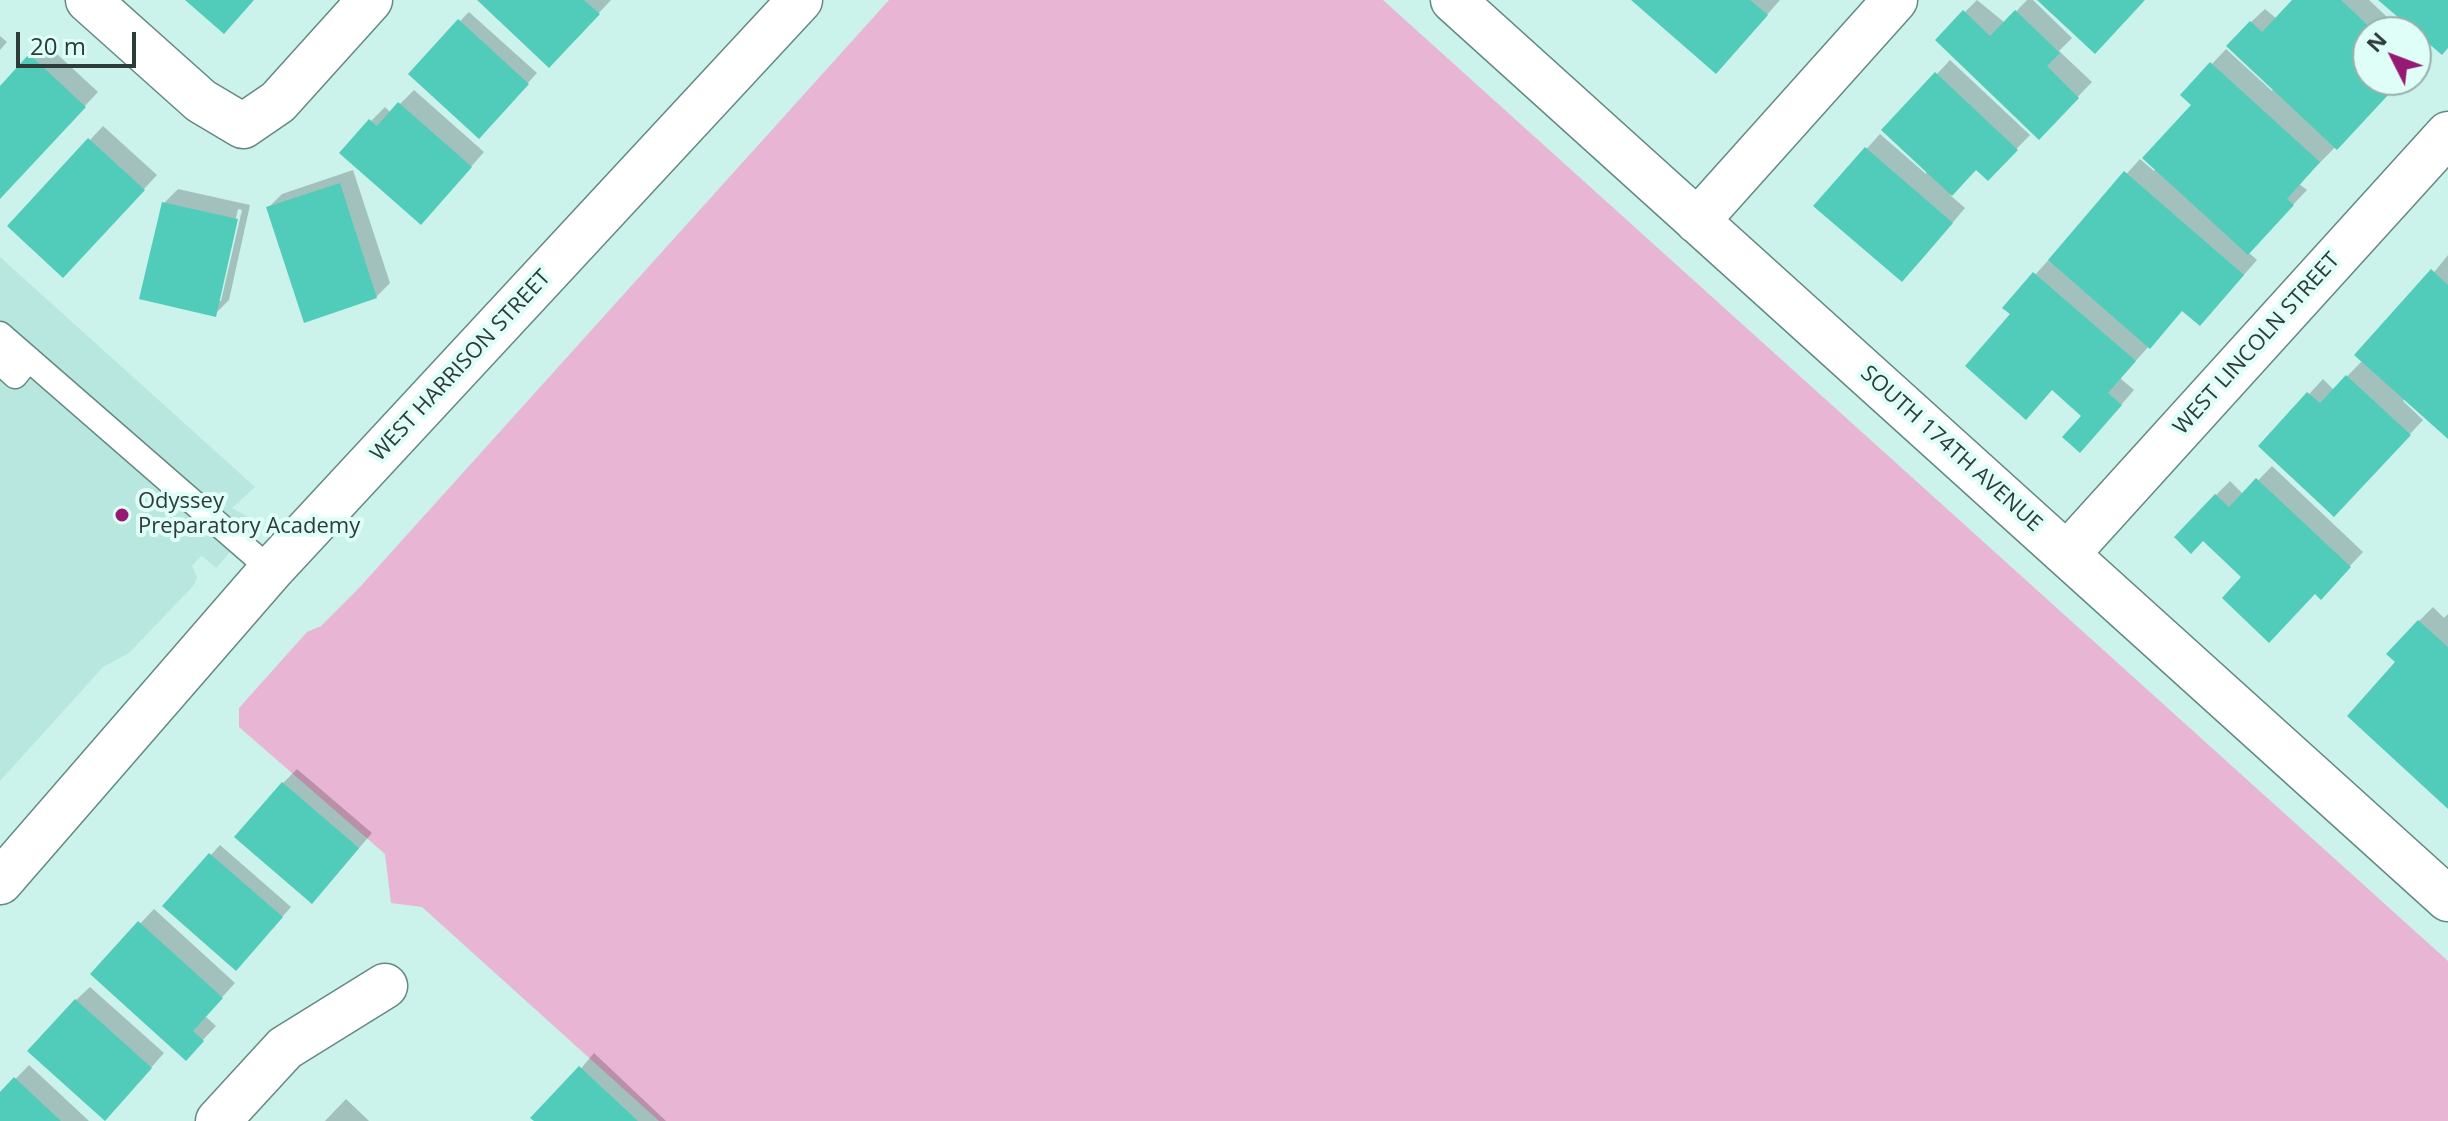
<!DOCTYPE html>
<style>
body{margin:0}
#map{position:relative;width:2448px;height:1121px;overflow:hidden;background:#cbf2eb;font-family:"Open Sans",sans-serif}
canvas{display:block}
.north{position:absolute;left:2352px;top:16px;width:80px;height:80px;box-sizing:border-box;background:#dffef8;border:2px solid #98b0ac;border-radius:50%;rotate:312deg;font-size:22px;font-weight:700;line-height:32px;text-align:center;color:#2d3c39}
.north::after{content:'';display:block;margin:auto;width:28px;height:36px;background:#961973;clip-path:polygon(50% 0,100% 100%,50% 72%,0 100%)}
.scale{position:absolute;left:16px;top:32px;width:120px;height:36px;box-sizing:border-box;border:4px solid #2d3c39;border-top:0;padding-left:10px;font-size:24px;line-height:28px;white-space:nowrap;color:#2d3c39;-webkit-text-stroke:6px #dffef8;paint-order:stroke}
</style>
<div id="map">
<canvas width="2448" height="1121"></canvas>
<div class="north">N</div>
<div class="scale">20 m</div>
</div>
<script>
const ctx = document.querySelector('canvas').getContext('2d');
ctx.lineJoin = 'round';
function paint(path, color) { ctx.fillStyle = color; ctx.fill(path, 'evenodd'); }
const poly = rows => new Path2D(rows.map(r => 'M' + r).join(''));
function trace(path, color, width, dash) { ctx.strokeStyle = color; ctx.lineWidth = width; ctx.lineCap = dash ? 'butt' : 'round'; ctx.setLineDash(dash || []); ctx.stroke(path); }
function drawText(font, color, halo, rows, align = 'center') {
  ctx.font = font + ' "Open Sans",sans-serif'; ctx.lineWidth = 8; ctx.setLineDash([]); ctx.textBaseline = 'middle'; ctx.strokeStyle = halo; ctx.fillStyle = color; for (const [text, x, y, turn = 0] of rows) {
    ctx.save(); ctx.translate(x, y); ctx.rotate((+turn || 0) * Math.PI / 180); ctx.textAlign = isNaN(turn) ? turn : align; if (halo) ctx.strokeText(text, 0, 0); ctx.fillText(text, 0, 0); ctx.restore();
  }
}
paint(poly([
 [0,257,255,487,232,508,257,522,216,568,202,556,199,558,192,566,197,577,194,585,129,653,103,667,0,781]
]), '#b7e7de');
paint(poly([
 [889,0,1383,0,2448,961,2448,1121,659,1121,422,907,391,903,385,854,239,727,239,708,307,632,321,626,359,588]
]), '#e9b5d4');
paint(poly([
 [480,0,611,0,563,51],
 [1634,0,1780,0,1729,58],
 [1977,0,2005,23,2027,0,2033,0,2072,38,2059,51,2092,82,2039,137,1937,40],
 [2294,0,2369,0,2403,32,2368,32,2368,80,2401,80,2299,184,2307,190,2248,252,2257,260,2213,310,2183,309,2120,378,2134,390,2094,436,2084,416,2005,308,2140,159,2154,171,2156,168,2194,105,2183,95,2226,49,2272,91,2274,89,2251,22,2265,9,2277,19],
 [469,12,537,73,488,127,460,21],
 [0,36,7,42,0,50],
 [44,42,98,92,0,196,0,89],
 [2416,44,2426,53,2416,63],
 [1950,60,2030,135,1988,178,1977,168,1950,195,1965,208,1916,266,1816,205,1880,134,1926,174,1937,74],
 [414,90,484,152,434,209,371,121,385,107,391,113],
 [103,126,157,175,77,261,90,140],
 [353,170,390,283,376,297,268,208,282,194],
 [178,189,250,205,229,300,215,314,164,203],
 [238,209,242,210,221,301,217,301],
 [2448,255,2448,437,2405,398,2403,401,2423,420,2348,501,2261,446,2323,379,2334,390,2363,360],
 [2272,466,2363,552,2334,583,2315,592,2244,577,2216,495,2230,481,2244,495],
 [2433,607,2444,618,2448,614,2448,806,2398,662,2419,621],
 [297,769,372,833,326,887,283,783],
 [220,845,291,907,245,959,165,906],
 [154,909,235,983,205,1016,216,1026,199,1044,93,974],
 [90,987,164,1053,119,1104,76,1000],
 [594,1053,666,1121,537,1121],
 [29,1065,89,1121,0,1121,0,1095],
 [346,1099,369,1121,325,1121]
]), '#0003');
paint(poly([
 [185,0,254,0,224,34],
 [477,0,584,0,600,14,549,68],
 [1631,0,1750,0,1768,15,1716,74],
 [2037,0,2145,0,2095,54],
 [2292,0,2341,0,2375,32,2368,32,2368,80,2402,80,2337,150,2226,46,2250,21,2262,32],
 [2378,0,2448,0,2448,48,2442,55],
 [1963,10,1990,36,2015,10,2060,53,2047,66,2079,98,2039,140,1935,40],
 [458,19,529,84,479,139,408,74],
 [29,54,86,107,0,199,0,86],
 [2210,62,2320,162,2287,199,2294,205,2248,255,2142,158,2191,105,2180,95],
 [1935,72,2018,150,1988,181,1976,170,1952,196,1881,130],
 [398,102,472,167,421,225,339,153,369,119,377,126],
 [88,138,145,190,63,278,7,226],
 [1865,147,1953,223,1902,282,1813,206],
 [2124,171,2244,275,2200,326,2182,311,2150,349,2048,260],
 [340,183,377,298,304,323,266,207],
 [162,202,238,219,216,317,139,299],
 [2431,269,2448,285,2448,439,2354,355],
 [2033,272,2136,361,2108,393,2122,405,2080,453,2062,437,2081,416,2052,390,2026,420,1965,366,2010,314,2002,308],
 [2346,375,2411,435,2334,517,2258,446,2307,392,2320,403],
 [2256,478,2351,567,2321,600,2315,594,2269,643,2222,598,2241,577,2203,541,2191,554,2174,537,2215,494,2229,507],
 [2418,620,2448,647,2448,809,2347,716,2395,662,2386,654],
 [282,782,359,848,312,904,234,837],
 [209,853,283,917,236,971,162,906],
 [138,921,223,998,193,1031,204,1041,186,1061,90,974],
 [75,999,152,1068,105,1121,27,1051],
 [579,1066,638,1121,534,1121,530,1118],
 [14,1077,61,1121,0,1121,0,1092]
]), '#52ccba');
const lane = poly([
 [0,334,271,570],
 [0,362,15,376,29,359]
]);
const street = poly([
 [88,0,201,101,243,126,278,102,370,0],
 [1453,0,2448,899],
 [1697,221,1895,0],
 [2067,554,2448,134],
 [218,1121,285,1048,385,986]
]);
const secondary = poly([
 [0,882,271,570,800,0]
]);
trace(lane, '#658982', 27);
trace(street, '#658982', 47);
trace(secondary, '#658982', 47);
trace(lane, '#fff', 24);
trace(street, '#fff', 44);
trace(secondary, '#fff', 44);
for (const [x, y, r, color] of [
 [122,515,8,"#961973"]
]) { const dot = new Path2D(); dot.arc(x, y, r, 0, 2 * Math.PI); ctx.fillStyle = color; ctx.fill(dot); trace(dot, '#dffef8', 3); }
drawText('22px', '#2d3c39', '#dffef8', [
 ["WEST LINCOLN STREET",2257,344,-48],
 ["WEST HARRISON STREET",461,366,-47],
 ["SOUTH 174TH AVENUE",1951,449,42]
]);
drawText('22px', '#2d3c39', '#dffef8', [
 ["Odyssey",138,502],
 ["Preparatory Academy",138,527]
], 'left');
</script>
